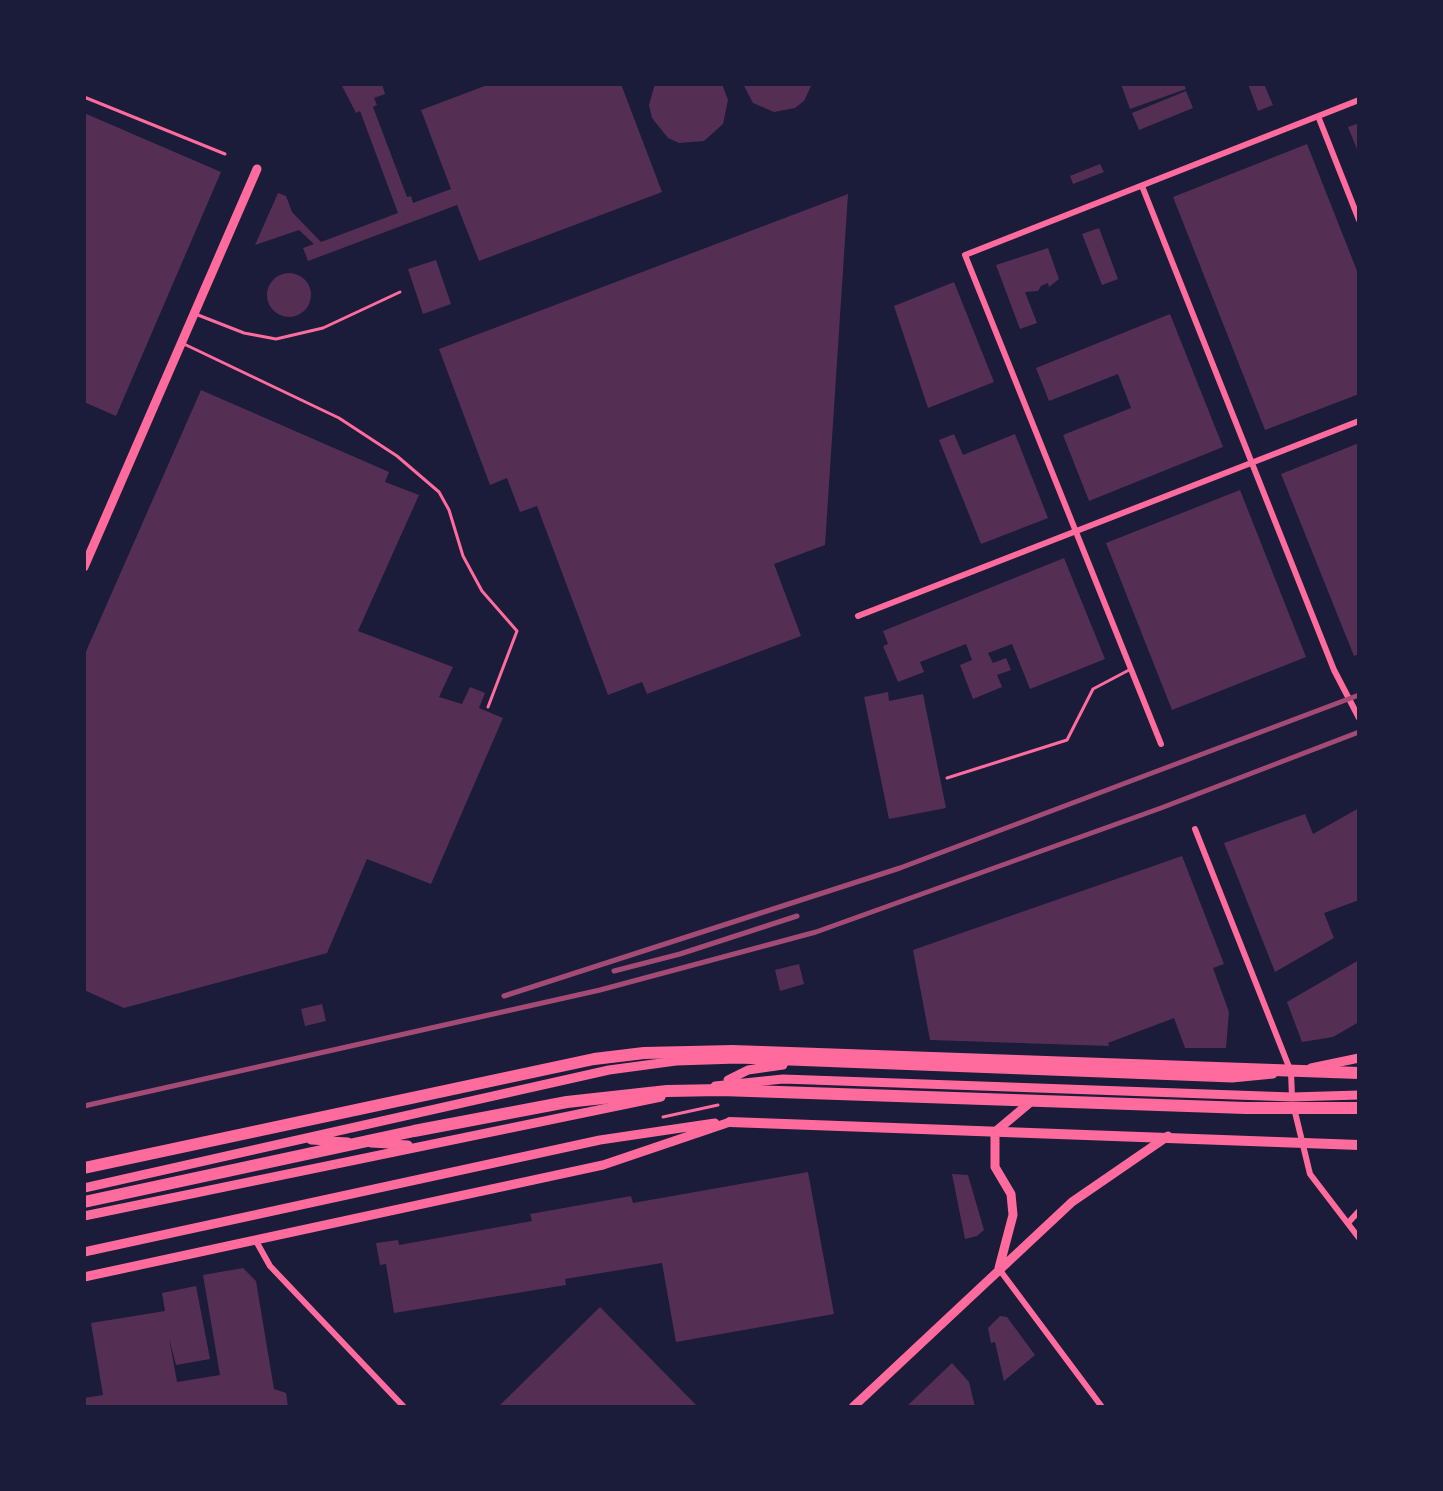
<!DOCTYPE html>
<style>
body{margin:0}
#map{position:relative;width:1443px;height:1491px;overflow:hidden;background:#1b1b3a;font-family:Ubuntu,sans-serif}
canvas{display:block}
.frame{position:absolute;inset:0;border:86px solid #1b1b3a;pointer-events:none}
</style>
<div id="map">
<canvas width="1443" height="1491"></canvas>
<div class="frame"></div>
</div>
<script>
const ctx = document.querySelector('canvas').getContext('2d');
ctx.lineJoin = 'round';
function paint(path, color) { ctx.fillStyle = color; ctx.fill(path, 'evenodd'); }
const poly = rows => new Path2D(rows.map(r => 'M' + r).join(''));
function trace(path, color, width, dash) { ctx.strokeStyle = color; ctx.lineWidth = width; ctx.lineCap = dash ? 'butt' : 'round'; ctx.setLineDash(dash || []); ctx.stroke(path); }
paint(poly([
 [341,84,382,84,385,94,374,98,377,105,373,107,407,197,411,196,413,203,451,189,421,110,490,84,621,84,662,192,479,261,457,205,308,261,303,248,314,244,299,230,255,245,278,193,286,196,292,212,321,242,398,213,360,111,356,113],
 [655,84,722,84,728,100,723,124,704,141,679,143,668,138,652,118,649,105],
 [743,84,812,84,804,101,795,108,774,112,753,103],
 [1121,84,1184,84,1186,89,1130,109],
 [1248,84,1264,84,1273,105,1258,111],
 [1186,91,1193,108,1139,130,1132,113],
 [84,113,221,172,116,416,84,402],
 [1359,123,1359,154,1348,127],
 [1307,144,1359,276,1359,394,1265,430,1173,197],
 [1100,164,1104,172,1073,184,1070,176],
 [848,194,825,545,774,564,801,636,647,694,642,682,608,695,537,506,520,512,507,478,490,485,439,349],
 [1099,228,1118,279,1102,285,1082,234],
 [1048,248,1059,279,1049,287,1048,283,1041,286,1038,291,1025,292,1037,323,1020,329,996,265],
 [436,260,451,304,423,314,408,269],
 '267 295a22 22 0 1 1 44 0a22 22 0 1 1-44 0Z',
 [954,282,994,382,928,408,894,306],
 [1170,314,1223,447,1089,501,1063,435,1131,408,1118,374,1049,401,1036,368],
 [201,390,389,472,385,482,419,495,358,631,453,667,439,697,462,704,470,687,485,693,479,708,503,718,431,884,367,859,327,953,124,1008,84,990,84,656],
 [954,434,963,455,1015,434,1048,518,981,544,939,440],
 [1359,443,1359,654,1354,656,1281,474],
 [1240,490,1306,657,1172,710,1106,543],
 [1064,558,1105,659,1030,689,1012,644,988,653,993,663,1006,658,1011,670,997,675,1002,687,973,699,960,665,972,660,966,644,920,662,924,672,898,682,883,646,888,644,883,631],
 [888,692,889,701,923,694,946,808,889,819,864,697],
 [1359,808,1359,900,1324,913,1334,938,1275,972,1224,843,1305,814,1313,834],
 [1182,856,1224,964,1213,968,1229,1012,1226,1048,1185,1048,1174,1018,1108,1043,1109,1046,930,1040,913,950],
 [1359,960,1359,1022,1333,1037,1302,1042,1287,1002],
 [799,964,804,984,780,991,775,970],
 [322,1004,326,1021,305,1026,301,1009],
 [808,1172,834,1314,676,1342,662,1263,565,1279,566,1285,394,1313,386,1264,380,1265,376,1243,398,1240,399,1245,532,1221,530,1214,631,1196,633,1203],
 [952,1174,968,1175,984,1230,977,1236,965,1239],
 [243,1268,256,1281,274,1389,286,1393,288,1407,84,1407,84,1398,103,1395,91,1323,165,1311,162,1293,196,1286,210,1359,176,1365,169,1338,177,1382,220,1375,203,1275],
 [600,1307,698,1407,498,1407],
 [1000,1316,1007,1317,1035,1355,1004,1381,995,1342,991,1343,988,1328],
 [952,1363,969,1382,975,1407,906,1407]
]), '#542f53');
trace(poly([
 [663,1117,718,1105]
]), '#ff6b9d', 3);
trace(poly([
 [84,97,225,154],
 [198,315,244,333,276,339,323,328,400,292],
 [184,344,339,418,397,456,439,492,449,510,463,556,482,591,517,631,488,707],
 [947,778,1067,740,1093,689,1129,670]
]), '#ff6b9d', 3);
trace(poly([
 [1318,116,1359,220],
 [1142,186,1334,670,1359,718],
 [858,616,1359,421],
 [1161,744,965,255,1359,100],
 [1195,829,1291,1072,1292,1097],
 [1294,1108,1310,1174,1359,1238],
 [1348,1223,1359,1211],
 [256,1241,270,1266,404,1407],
 [999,1269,1102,1407]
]), '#ff6b9d', 6);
trace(poly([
 [84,567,257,169],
 [1311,1068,1359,1058],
 [728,1080,748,1070,783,1065],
 [715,1086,783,1079,1292,1097,1359,1095],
 [311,1140,348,1142],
 [371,1143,408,1145],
 [84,1188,609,1070,676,1061,738,1059,1232,1078,1273,1074],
 [84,1216,661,1097],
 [84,1252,600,1140,715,1123],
 [999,1268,1013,1215,1011,1194,995,1167,995,1132,1033,1100],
 [84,1277,603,1165,730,1122],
 [853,1407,1072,1202,1168,1136]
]), '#ff6b9d', 9);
trace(poly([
 [730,1122,1359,1145]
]), '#ff6b9d', 10);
trace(poly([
 [84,1168,594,1059,644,1053,733,1051,1359,1073],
 [84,1202,414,1131,567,1102,667,1091,721,1090,1246,1108,1359,1108]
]), '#ff6b9d', 12);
trace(poly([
 [614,971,680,954,797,916],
 [504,996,900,868,1359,695],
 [84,1106,600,990,816,932,1161,808,1359,732]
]), '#a44b75', 5);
</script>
